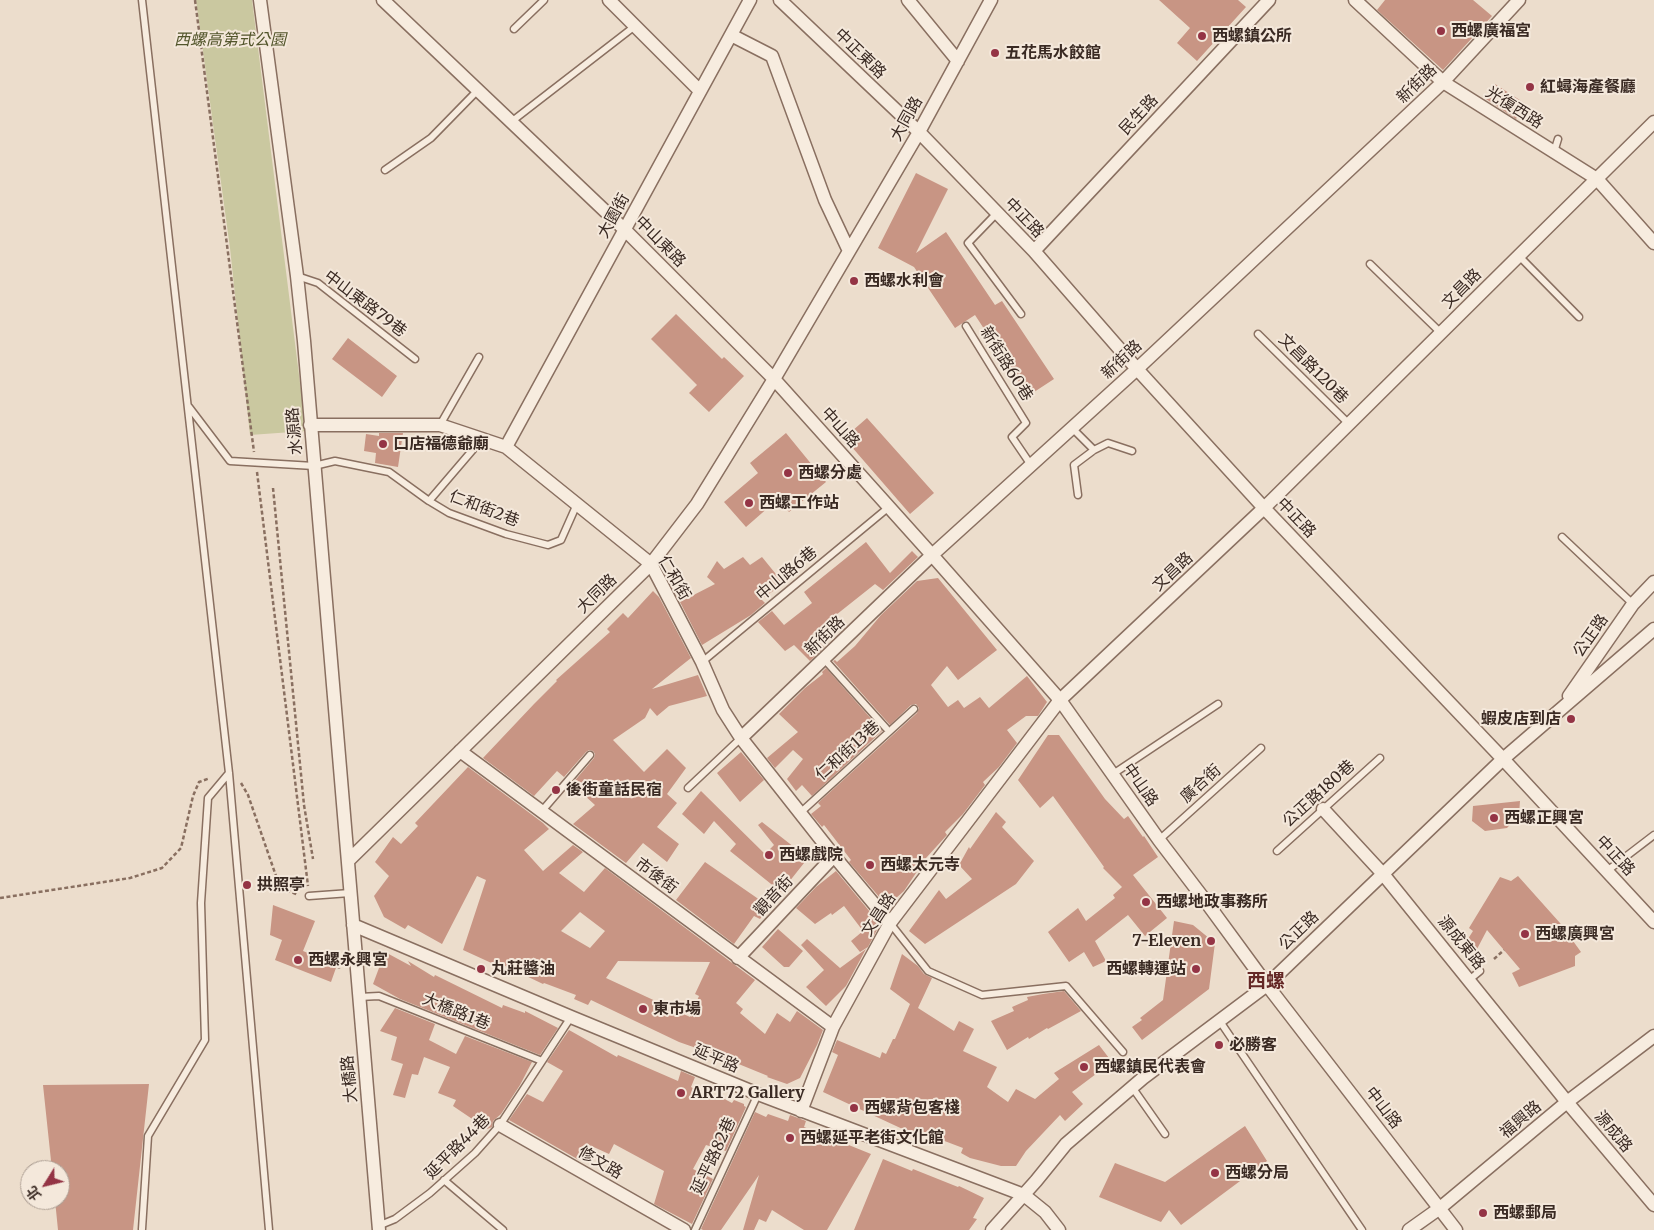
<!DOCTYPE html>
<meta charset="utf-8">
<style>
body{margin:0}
#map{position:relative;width:1654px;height:1230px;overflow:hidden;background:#ecddcc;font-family:Merriweather,"Noto Sans TC",serif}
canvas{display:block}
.north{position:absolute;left:20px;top:1160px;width:50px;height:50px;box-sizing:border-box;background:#f4e8db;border:1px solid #aa9c91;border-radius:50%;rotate:234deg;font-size:14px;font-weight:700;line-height:20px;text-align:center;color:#3a2a23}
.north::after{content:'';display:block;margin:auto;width:18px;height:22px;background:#943445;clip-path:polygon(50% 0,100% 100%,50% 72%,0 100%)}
</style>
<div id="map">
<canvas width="1654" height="1230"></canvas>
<div class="north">北</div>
</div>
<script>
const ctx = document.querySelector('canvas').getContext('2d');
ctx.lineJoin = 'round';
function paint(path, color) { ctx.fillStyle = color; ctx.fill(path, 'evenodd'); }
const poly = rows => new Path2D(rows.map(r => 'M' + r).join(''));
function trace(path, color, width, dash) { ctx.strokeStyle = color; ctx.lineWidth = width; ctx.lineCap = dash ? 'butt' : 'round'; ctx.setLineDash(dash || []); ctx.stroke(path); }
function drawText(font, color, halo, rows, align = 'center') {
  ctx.font = font + ' Merriweather,"Noto Sans TC",serif'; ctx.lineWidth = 4; ctx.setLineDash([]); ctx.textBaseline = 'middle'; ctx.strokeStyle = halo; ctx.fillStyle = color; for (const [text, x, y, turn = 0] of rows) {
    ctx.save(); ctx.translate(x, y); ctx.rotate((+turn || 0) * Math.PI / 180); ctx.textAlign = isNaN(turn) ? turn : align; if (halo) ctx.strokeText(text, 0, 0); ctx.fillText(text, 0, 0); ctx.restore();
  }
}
paint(poly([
 [196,0,252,0,306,431,250,435,230,248]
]), '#cac8a0');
paint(poly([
 [1159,0,1238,0,1246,7,1197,61,1177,43,1190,28],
 [1385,0,1473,0,1492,16,1443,70,1377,10],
 [1495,84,1526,104,1516,119,1486,99],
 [916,173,948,189,916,253,946,232,995,305,1002,301,1054,379,1028,396,975,315,955,328,914,267,878,248],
 [676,314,722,359,724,357,744,376,709,412,689,393,697,385,651,339],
 [348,338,397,376,382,397,332,359],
 [867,418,934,493,910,514,844,438],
 [379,433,403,433,398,467,375,463,376,453,364,451,366,434,379,436],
 [786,433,826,482,789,512,778,499,746,527,724,502,758,473,750,463],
 [866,542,890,573,912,551,918,557,883,590,875,584,812,634,824,647,810,661,794,645,785,651,758,622,772,611,784,625,812,603,804,592],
 [743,557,750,565,762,557,784,584,761,599,765,603,751,615,702,645,680,602,715,584,707,577,717,561,724,569],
 [938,578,997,650,958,680,947,666,931,685,948,707,958,700,964,708,980,697,989,708,1027,676,1047,702,1038,716,1026,716,1007,730,1017,743,999,767,983,782,985,785,963,814,945,832,947,835,926,858,904,891,887,906,849,862,851,860,824,825,822,827,811,814,821,806,818,803,917,713,919,708,916,704,911,705,890,725,833,661,835,660,837,662,855,646,881,615,917,581],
 [653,591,659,597,691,658,652,689,698,675,707,696,669,706,657,716,650,708,645,718,613,740,644,772,667,749,686,768,667,794,677,803,657,827,679,844,667,862,643,843,626,863,573,824,595,805,572,784,594,758,595,754,593,751,589,750,586,752,564,777,557,771,534,796,483,758,534,704,557,681,556,680,610,632,607,629,623,613,628,618],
 [826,668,882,731,812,796,802,785,796,791,787,779,803,759,793,750,775,768,767,758,798,732,779,714,805,688,823,674,822,672],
 [1048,735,1059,735,1105,799,1124,819,1128,816,1143,837,1144,836,1158,857,1133,875,1167,918,1145,936,1128,915,1095,941,1106,961,1093,967,1084,952,1069,962,1048,932,1078,908,1086,921,1115,898,1113,895,1122,887,1103,868,1104,867,1053,796,1040,808,1018,780],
 [741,752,764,780,740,802,717,773],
 [468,767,543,823,549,829,524,850,543,871,573,845,583,852,559,873,584,892,605,868,755,980,736,1003,743,1009,740,1013,765,1034,777,1013,790,1022,797,1011,823,1030,817,1045,800,1078,787,1084,767,1077,768,1076,719,1056,679,1042,591,1000,588,1005,574,999,576,995,544,983,543,984,499,963,498,966,463,950,486,880,477,876,442,944,408,925,405,929,384,917,374,896,389,876,375,862,393,837,401,844,418,826,415,823],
 [580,912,605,931,590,948,561,931],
 [618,961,710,962,695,994,699,996,690,1017,606,978],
 [701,791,765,854,774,845,758,825,762,822,808,858,781,892,730,851,736,844,714,821,704,834,682,814],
 [1520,801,1519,815,1507,828,1485,831,1472,821,1473,806],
 [996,812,1006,822,1002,827,1034,861,1016,884,925,944,909,931,939,890,946,899,972,879,959,865,969,847,970,849],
 [705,862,770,907,760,919,754,916,734,944,676,900],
 [836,871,880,924,868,947,860,952,851,941,863,931,844,906,832,915,831,913,815,924,796,908,816,887],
 [1518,876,1560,923,1581,952,1575,956,1575,966,1519,987,1512,973,1520,969,1487,930,1477,949,1472,949,1468,948,1466,942,1473,931,1469,928,1500,877,1511,881],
 [273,905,315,921,303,951,337,965,331,982,275,960,282,940,270,935],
 [1174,921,1193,925,1215,943,1209,989,1142,1040,1132,1027,1142,1020,1140,1018,1163,1000],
 [778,929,803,951,789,967,784,967,762,947],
 [807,939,840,968,866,949,846,986,826,1006,806,987,824,970,801,945],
 [385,952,411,966,408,961,434,977,435,975,502,1008,503,1005,525,1013,525,1011,558,1028,540,1055,400,999,373,984],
 [902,954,918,966,924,974,932,978,918,1008,954,1031,959,1021,974,1029,963,1051,997,1067,987,1087,1008,1102,1016,1089,1035,1099,1059,1079,1054,1073,1099,1045,1112,1062,1072,1092,1083,1104,1065,1121,1060,1115,1026,1151,1016,1166,1001,1166,970,1158,961,1153,963,1148,934,1137,933,1140,909,1132,823,1092,838,1055,832,1052,837,1040,880,1058,882,1052,886,1054,893,1039,895,1039,910,1004,890,989],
 [1064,991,1081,1011,1048,1029,1047,1028,1029,1039,1028,1037,1007,1050,991,1021,1014,1011,1012,1007,1028,1000,1027,997,1043,994],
 [395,1008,435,1024,429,1040,456,1054,465,1036,532,1062,520,1085,501,1114,493,1121,492,1127,487,1129,453,1106,456,1100,438,1093,450,1067,424,1057,418,1075,412,1074,405,1098,393,1095,403,1064,391,1060,397,1037,380,1031],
 [569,1030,617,1057,618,1055,678,1081,681,1071,695,1077,691,1087,714,1100,717,1095,732,1103,734,1100,744,1104,744,1106,746,1107,726,1151,706,1145,693,1169,713,1179,692,1224,654,1204,664,1171,614,1144,609,1154,587,1144,579,1160,509,1120,527,1094,543,1102,563,1071,547,1062],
 [149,1084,133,1230,58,1230,55,1200,60,1200,60,1170,52,1170,43,1085],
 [755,1112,766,1117,768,1114,788,1121,790,1115,806,1121,804,1127,871,1154,827,1230,804,1230,772,1210,766,1222,759,1219,754,1230,743,1230,759,1175,721,1230,703,1230,701,1229],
 [1245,1126,1267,1161,1181,1225,1169,1210,1161,1222,1099,1197,1115,1163,1165,1182],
 [883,1159,912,1171,913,1169,958,1187,959,1186,984,1198,973,1218,977,1219,969,1230,854,1230]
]), '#c89584');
const lane = poly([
 [142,0,229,773,269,1230],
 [514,29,544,0],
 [511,122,635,26],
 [1554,152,1558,139],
 [385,170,431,138,478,90],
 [997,213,968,243,1021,314],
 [1519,256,1579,317],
 [1370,264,1441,333],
 [297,276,318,283,415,359],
 [966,326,1026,423,1012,437,1031,465],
 [1258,334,1349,424],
 [189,407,230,461,314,466,335,461,389,472,429,501,449,513,506,534,548,545,561,540,577,504],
 [440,425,479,357],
 [1072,428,1094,450],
 [1078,495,1074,465,1094,450,1108,443,1132,451],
 [429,501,482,439],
 [1562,537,1633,604],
 [824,659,886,728],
 [702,662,889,507],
 [1113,774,1218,704],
 [688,788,741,738],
 [541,812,590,755],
 [800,813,914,709],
 [1159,840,1261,748],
 [1277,851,1380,758],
 [1607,871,1654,835],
 [309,896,350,893],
 [890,923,928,971,982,995,1066,986,1123,1052],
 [1469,980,1480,971],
 [359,997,379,996,542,1061],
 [1219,1020,1362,1230],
 [1132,1087,1165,1134],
 [444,1180,503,1230],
 [378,1226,395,1219,430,1193,475,1153,500,1125,571,1017],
 [142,1229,148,1136,205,1040,201,903,208,798,229,773],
 [695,1230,758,1094]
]);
const street = poly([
 [260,0,297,276,304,341,379,1230],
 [383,0,625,230,774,379,932,555,1060,700,1159,840,1204,899,1267,985,1456,1230],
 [609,0,700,91],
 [780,0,919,132,1034,251,1137,369,1264,508,1503,759,1654,922],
 [908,0,958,61],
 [1355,0,1443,82,1597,179,1654,243],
 [731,35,772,56,825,200,849,251],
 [1034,251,1269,0],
 [310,425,440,425,506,447,651,564,702,662,723,710,741,738,834,856,890,923],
 [506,447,750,0],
 [1569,696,1633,604,1654,582],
 [741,738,932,555,1137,369,1443,82,1519,0],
 [460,751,833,1027],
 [1323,809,1383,874,1567,1102,1654,1205],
 [348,861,651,564,697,504,774,379,919,132,991,0],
 [353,925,571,1017,758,1094,1024,1195,1045,1212,1059,1230],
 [738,958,834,856],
 [801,1111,833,1027,890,923,1060,700,1264,508,1654,122],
 [500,1125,684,1230],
 [992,1230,1036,1181,1066,1144,1143,1078,1267,985,1503,759,1654,629],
 [1409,1230,1440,1208,1567,1102,1654,1036]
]);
trace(lane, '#896f60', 9);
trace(street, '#896f60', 15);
trace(poly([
 [195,0,254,452],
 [257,472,308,886],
 [273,488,304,805,313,859],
 [241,783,248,795,276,876,287,890,298,895],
 [0,898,130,878,162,868,181,848,193,796,199,782,210,778],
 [1494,959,1504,950],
 [339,962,339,969]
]), '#896f60', 2.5, [4, 2.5]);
trace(lane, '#f7ecdf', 6);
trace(street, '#f7ecdf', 12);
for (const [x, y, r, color] of [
 [1441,31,5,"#943445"],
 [1202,36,5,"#943445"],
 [995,53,5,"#943445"],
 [1530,87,5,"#943445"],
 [854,281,5,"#943445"],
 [383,444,5,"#943445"],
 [788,473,5,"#943445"],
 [749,503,5,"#943445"],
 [1571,719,5,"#943445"],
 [556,790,5,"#943445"],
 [1494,818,5,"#943445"],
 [769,855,5,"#943445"],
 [870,865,5,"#943445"],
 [247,885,5,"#943445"],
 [1146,902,5,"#943445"],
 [1525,934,5,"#943445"],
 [1211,941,5,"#943445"],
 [298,960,5,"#943445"],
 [481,969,5,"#943445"],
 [1196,969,5,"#943445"],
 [643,1009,5,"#943445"],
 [1219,1045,5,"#943445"],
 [1084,1067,5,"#943445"],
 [681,1093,5,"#943445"],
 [854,1108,5,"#943445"],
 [790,1138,5,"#943445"],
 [1215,1173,5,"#943445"],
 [1483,1213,5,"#943445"]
]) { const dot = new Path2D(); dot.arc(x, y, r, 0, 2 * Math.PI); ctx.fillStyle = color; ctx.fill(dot); trace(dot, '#f4e8db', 2); }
drawText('bold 16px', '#3a2a23', '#f4e8db', [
 ["西螺廣福宮",1451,31],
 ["西螺鎮公所",1212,36],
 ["五花馬水餃館",1005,53],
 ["紅蟳海產餐廳",1540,87],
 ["西螺水利會",864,281],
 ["口店福德爺廟",393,444],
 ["西螺分處",798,473],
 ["西螺工作站",759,503],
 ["蝦皮店到店",1561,719,"right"],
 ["後街童話民宿",566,790],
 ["西螺正興宮",1504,818],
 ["西螺戲院",779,855],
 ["西螺太元寺",880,865],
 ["拱照亭",257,885],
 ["西螺地政事務所",1156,902],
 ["西螺廣興宮",1535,934],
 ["7-Eleven",1201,941,"right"],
 ["西螺永興宮",308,960],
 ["丸莊醬油",491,969],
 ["西螺轉運站",1186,969,"right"],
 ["東市場",653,1009],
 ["必勝客",1229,1045],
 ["西螺鎮民代表會",1094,1067],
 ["ART72 Gallery",691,1093],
 ["西螺背包客棧",864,1108],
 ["西螺延平老街文化館",800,1138],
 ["西螺分局",1225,1173],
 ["西螺郵局",1493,1213]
], 'left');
drawText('italic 16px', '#52552b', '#f4e8db', [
 ["西螺高第式公園",230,40]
]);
drawText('16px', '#3a2a23', '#f4e8db', [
 ["中正東路",860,54,44],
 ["新街路",1417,84,-44],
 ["光復西路",1514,108,32],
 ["民生路",1139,115,-47],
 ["大同路",907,119,-61],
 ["大園街",614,216,-61],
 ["中正路",1024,218,46],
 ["中山東路",660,242,45],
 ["文昌路",1462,289,-45],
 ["中山東路79巷",365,304,37],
 ["新街路",1122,360,-43],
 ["新街路60巷",1006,364,58],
 ["文昌路120巷",1313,369,45],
 ["中山路",840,428,48],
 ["水源路",295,431,-95],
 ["仁和街2巷",484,509,21],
 ["中正路",1296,518,46],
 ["文昌路",1173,572,-43],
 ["中山路6巷",787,574,-40],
 ["仁和街",674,578,60],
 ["大同路",597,594,-44],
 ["新街路",825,636,-44],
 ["公正路",1591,636,-55],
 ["仁和街13巷",848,751,-42],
 ["廣合街",1201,784,-42],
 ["中山路",1140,785,55],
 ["公正路180巷",1319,794,-42],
 ["中正路",1615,856,47],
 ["市後街",656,876,37],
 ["觀音街",774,896,-47],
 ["文昌路",879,915,-57],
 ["公正路",1299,931,-44],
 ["源成東路",1461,943,51],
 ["大橋路1巷",456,1012,22],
 ["延平路",716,1059,23],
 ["大橋路",350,1079,-95],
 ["中山路",1383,1108,52],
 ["福興路",1521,1120,-40],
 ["源成路",1613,1132,50],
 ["延平路44巷",458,1147,-45],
 ["延平路82巷",714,1156,-65],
 ["修文路",600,1163,30]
]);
drawText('bold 19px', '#642725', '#f4e8db', [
 ["西螺",1266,982]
]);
</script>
